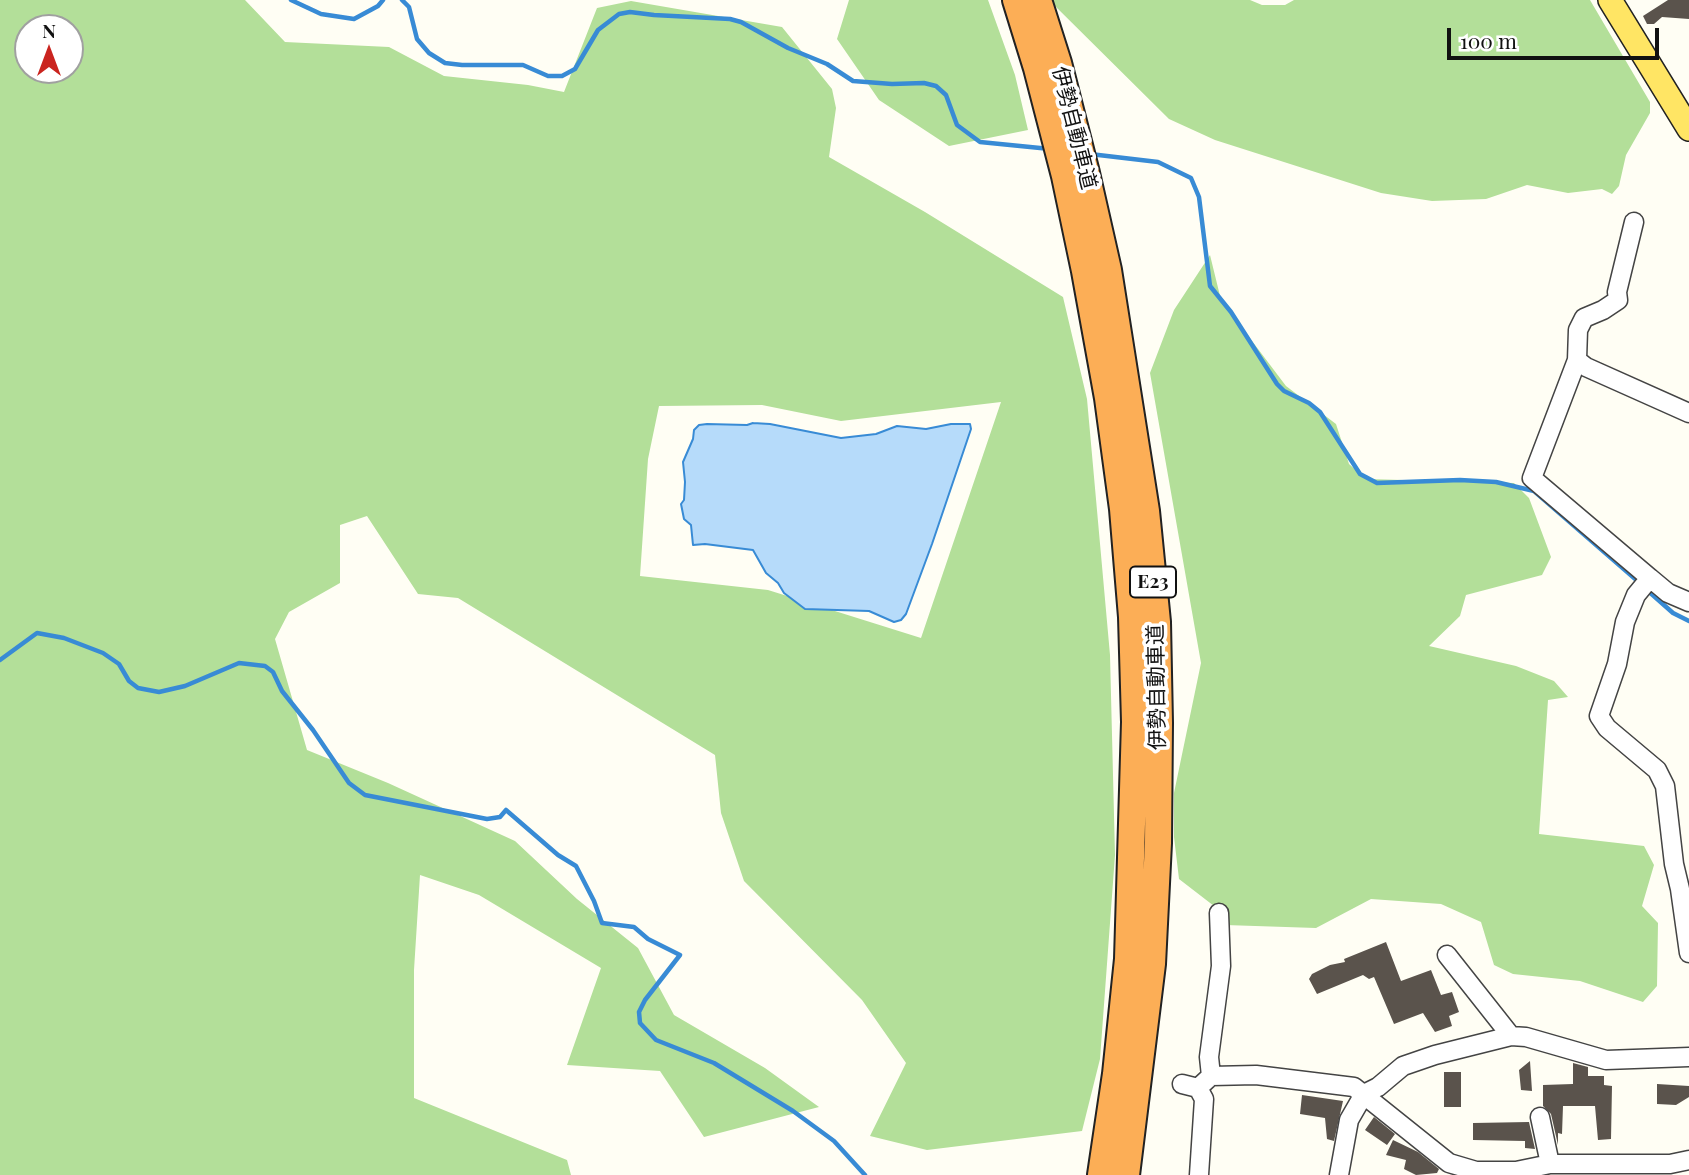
<!DOCTYPE html>
<meta charset="utf-8">
<style>
body{margin:0}
#map{position:relative;width:1689px;height:1175px;overflow:hidden;background:#fffef4;font-family:"Playfair Display",serif}
canvas{display:block}
.north{position:absolute;left:14px;top:14px;width:70px;height:70px;box-sizing:border-box;background:#fff;border:2px solid #a0a0a0;border-radius:50%;rotate:0deg;font-size:19px;font-weight:700;line-height:28px;text-align:center;color:#111}
.north::after{content:'';display:block;margin:auto;width:24px;height:32px;background:#ca241f;clip-path:polygon(50% 0,100% 100%,50% 72%,0 100%)}
.scale{position:absolute;left:1447px;top:28px;width:212px;height:32px;box-sizing:border-box;border:4px solid #111;border-top:0;padding-left:9px;font-size:21px;line-height:24px;white-space:nowrap;color:#111;-webkit-text-stroke:5px #fff;paint-order:stroke}
</style>
<div id="map">
<canvas width="1689" height="1175"></canvas>
<div class="north">N</div>
<div class="scale">100 m</div>
</div>
<script>
const ctx = document.querySelector('canvas').getContext('2d');
ctx.lineJoin = 'round';
function paint(path, color) { ctx.fillStyle = color; ctx.fill(path, 'evenodd'); }
const poly = rows => new Path2D(rows.map(r => 'M' + r).join(''));
function trace(path, color, width, dash) { ctx.strokeStyle = color; ctx.lineWidth = width; ctx.lineCap = dash ? 'butt' : 'round'; ctx.setLineDash(dash || []); ctx.stroke(path); }
function drawText(font, color, halo, rows, align = 'center') {
  ctx.font = font + ' "Playfair Display","Noto Sans JP",serif'; ctx.lineWidth = 7; ctx.setLineDash([]); ctx.textBaseline = 'middle'; ctx.strokeStyle = halo; ctx.fillStyle = color; for (const [text, x, y, turn = 0] of rows) {
    ctx.save(); ctx.translate(x, y); ctx.rotate((+turn || 0) * Math.PI / 180); ctx.textAlign = isNaN(turn) ? turn : align; if (halo) ctx.strokeText(text, 0, 0); ctx.fillText(text, 0, 0); ctx.restore();
  }
}
paint(poly([
 [0,0,245,0,285,42,389,47,444,76,528,85,564,92,597,8,631,1,782,27,832,89,836,108,829,157,925,212,1063,297,1087,399,1110,655,1115,855,1100,1059,1082,1131,927,1150,870,1136,906,1063,862,1000,744,881,721,813,715,755,458,598,418,594,367,516,340,525,340,583,289,612,275,639,307,750,388,783,515,841,577,899,638,948,674,1015,765,1068,819,1107,704,1137,660,1071,567,1065,601,968,479,895,420,875,414,970,414,1098,567,1160,571,1175,0,1175],
 [28,28,70,28,70,70,28,70],
 [1001,402,921,638,768,590,640,576,648,459,659,406,762,405,841,421],
 [849,0,988,0,1015,75,1028,130,949,146,879,100,837,39],
 [1053,0,1250,0,1262,5,1285,5,1294,0,1590,0,1650,102,1650,113,1626,155,1619,186,1612,194,1602,189,1568,193,1527,185,1486,199,1432,201,1381,193,1215,140,1169,119,1054,5],
 [1210,255,1221,300,1286,386,1336,424,1349,464,1366,479,1514,483,1529,498,1551,557,1542,575,1466,595,1460,616,1429,646,1516,666,1554,681,1568,697,1548,700,1539,834,1644,846,1654,865,1642,906,1658,923,1657,986,1643,1002,1580,981,1513,974,1494,965,1481,922,1441,904,1371,899,1316,928,1225,925,1214,906,1179,879,1174,837,1174,793,1201,663,1150,373,1174,310]
]), '#b3df99');
const water = poly([
 [753,423,770,424,841,438,876,434,897,426,926,429,951,424,970,424,971,429,932,544,906,614,901,620,894,622,869,611,805,609,784,593,778,583,766,573,753,550,705,544,693,545,691,525,684,519,681,504,684,500,685,482,683,462,693,439,694,430,699,425,707,424,747,425,753,423]
]);
paint(water, '#b6dbfa');
trace(water, '#388bd5', 2);
trace(poly([
 [291,0,321,14,354,19,378,6,383,0],
 [402,0,409,7,417,39,429,53,445,63,462,65,523,65,548,76,562,76,575,69,598,30,619,14,630,12,654,15,730,19,741,22,788,48,827,64,853,81,892,84,924,83,936,86,946,95,957,125,980,142,1050,149],
 [1090,154,1158,162,1191,178,1199,197,1210,286,1231,312,1277,384,1284,391,1309,403,1320,412,1360,474,1377,483,1460,480,1496,482,1534,491,1641,584],
 [1647,590,1673,613,1689,621],
 [0,660,37,633,64,638,103,653,119,664,129,681,138,688,159,692,185,686,239,663,265,666,273,672,282,691,313,730,349,783,365,795,487,819,500,817,506,810,558,855,576,866,594,901,602,923,634,927,648,939,680,955,645,1000,639,1012,640,1023,656,1040,714,1063,793,1111,834,1141,865,1175]
]), '#388bd5', 4.5);
paint(poly([
 [1668,0,1689,0,1689,19,1662,17,1654,24,1647,24,1643,16],
 [1386,942,1401,981,1431,970,1441,995,1452,992,1459,1012,1449,1016,1452,1026,1435,1032,1423,1013,1394,1024,1374,977,1369,979,1363,975,1317,994,1309,979,1312,974,1330,965,1345,962,1344,959],
 [1530,1061,1532,1091,1521,1090,1519,1070],
 [1573,1063,1588,1067,1588,1076,1604,1076,1604,1085,1612,1086,1611,1139,1598,1140,1595,1106,1563,1106,1562,1134,1558,1133,1558,1145,1551,1114,1543,1106,1543,1085,1573,1084],
 [1444,1072,1461,1072,1461,1107,1444,1107],
 [1657,1084,1689,1086,1689,1097,1676,1105,1657,1104],
 [1302,1095,1343,1101,1334,1141,1327,1139,1325,1118,1300,1114],
 [1374,1117,1395,1134,1387,1145,1365,1130],
 [1529,1122,1535,1149,1525,1148,1525,1141,1473,1140,1473,1123],
 [1393,1140,1418,1152,1439,1169,1437,1173,1416,1175,1404,1169,1406,1160,1386,1155]
]), '#5a534c');
const minor = poly([
 [1634,222,1617,292,1618,300,1603,310,1584,318,1578,330,1577,360,1532,478,1650,578,1636,595,1625,622,1617,664,1599,716,1607,728,1657,770,1665,786,1674,864,1680,889,1689,953],
 [1577,360,1586,367,1689,413],
 [1650,578,1668,593,1689,602],
 [1447,955,1511,1036],
 [1211,1076,1209,1057,1221,966,1219,913],
 [1182,1084,1198,1088,1211,1076,1256,1075,1354,1087,1449,1163,1476,1171,1516,1171,1550,1164,1670,1164,1689,1160],
 [1198,1088,1204,1099,1199,1175],
 [1540,1117,1550,1164],
 [1339,1175,1349,1120,1364,1094,1378,1087,1403,1066,1435,1055,1511,1036,1526,1037,1606,1060,1689,1057]
]);
const major = poly([
 [1610,0,1689,129]
]);
const highway = poly([
 [1016,0,1037,68,1065,176,1085,271,1108,398,1123,509,1132,617,1135,722,1128,959,1116,1074,1101,1175],
 [1038,0,1058,63,1086,173,1108,270,1146,511,1157,622,1159,723,1158,843,1152,964,1126,1175]
]);
trace(minor, '#444', 21);
trace(major, '#222', 26);
trace(highway, '#222', 30);
trace(minor, '#fff', 18);
trace(major, '#ffe564', 23);
trace(highway, '#fcae56', 26);
for (const [x, y, w] of [
 [1153,582,46]
]) { const box = new Path2D(); box.roundRect(x - w / 2, y - 15.5, w, 31, 5); ctx.fillStyle = '#fff'; ctx.fill(box); trace(box, '#111', 2); }
drawText('bold 19px', '#111', null, [
 ["E23",1153,582]
]);
drawText('21px', '#111', '#fff', [
 ["伊勢自動車道",1074,128,76],
 ["伊勢自動車道",1157,687,-91]
]);
</script>
